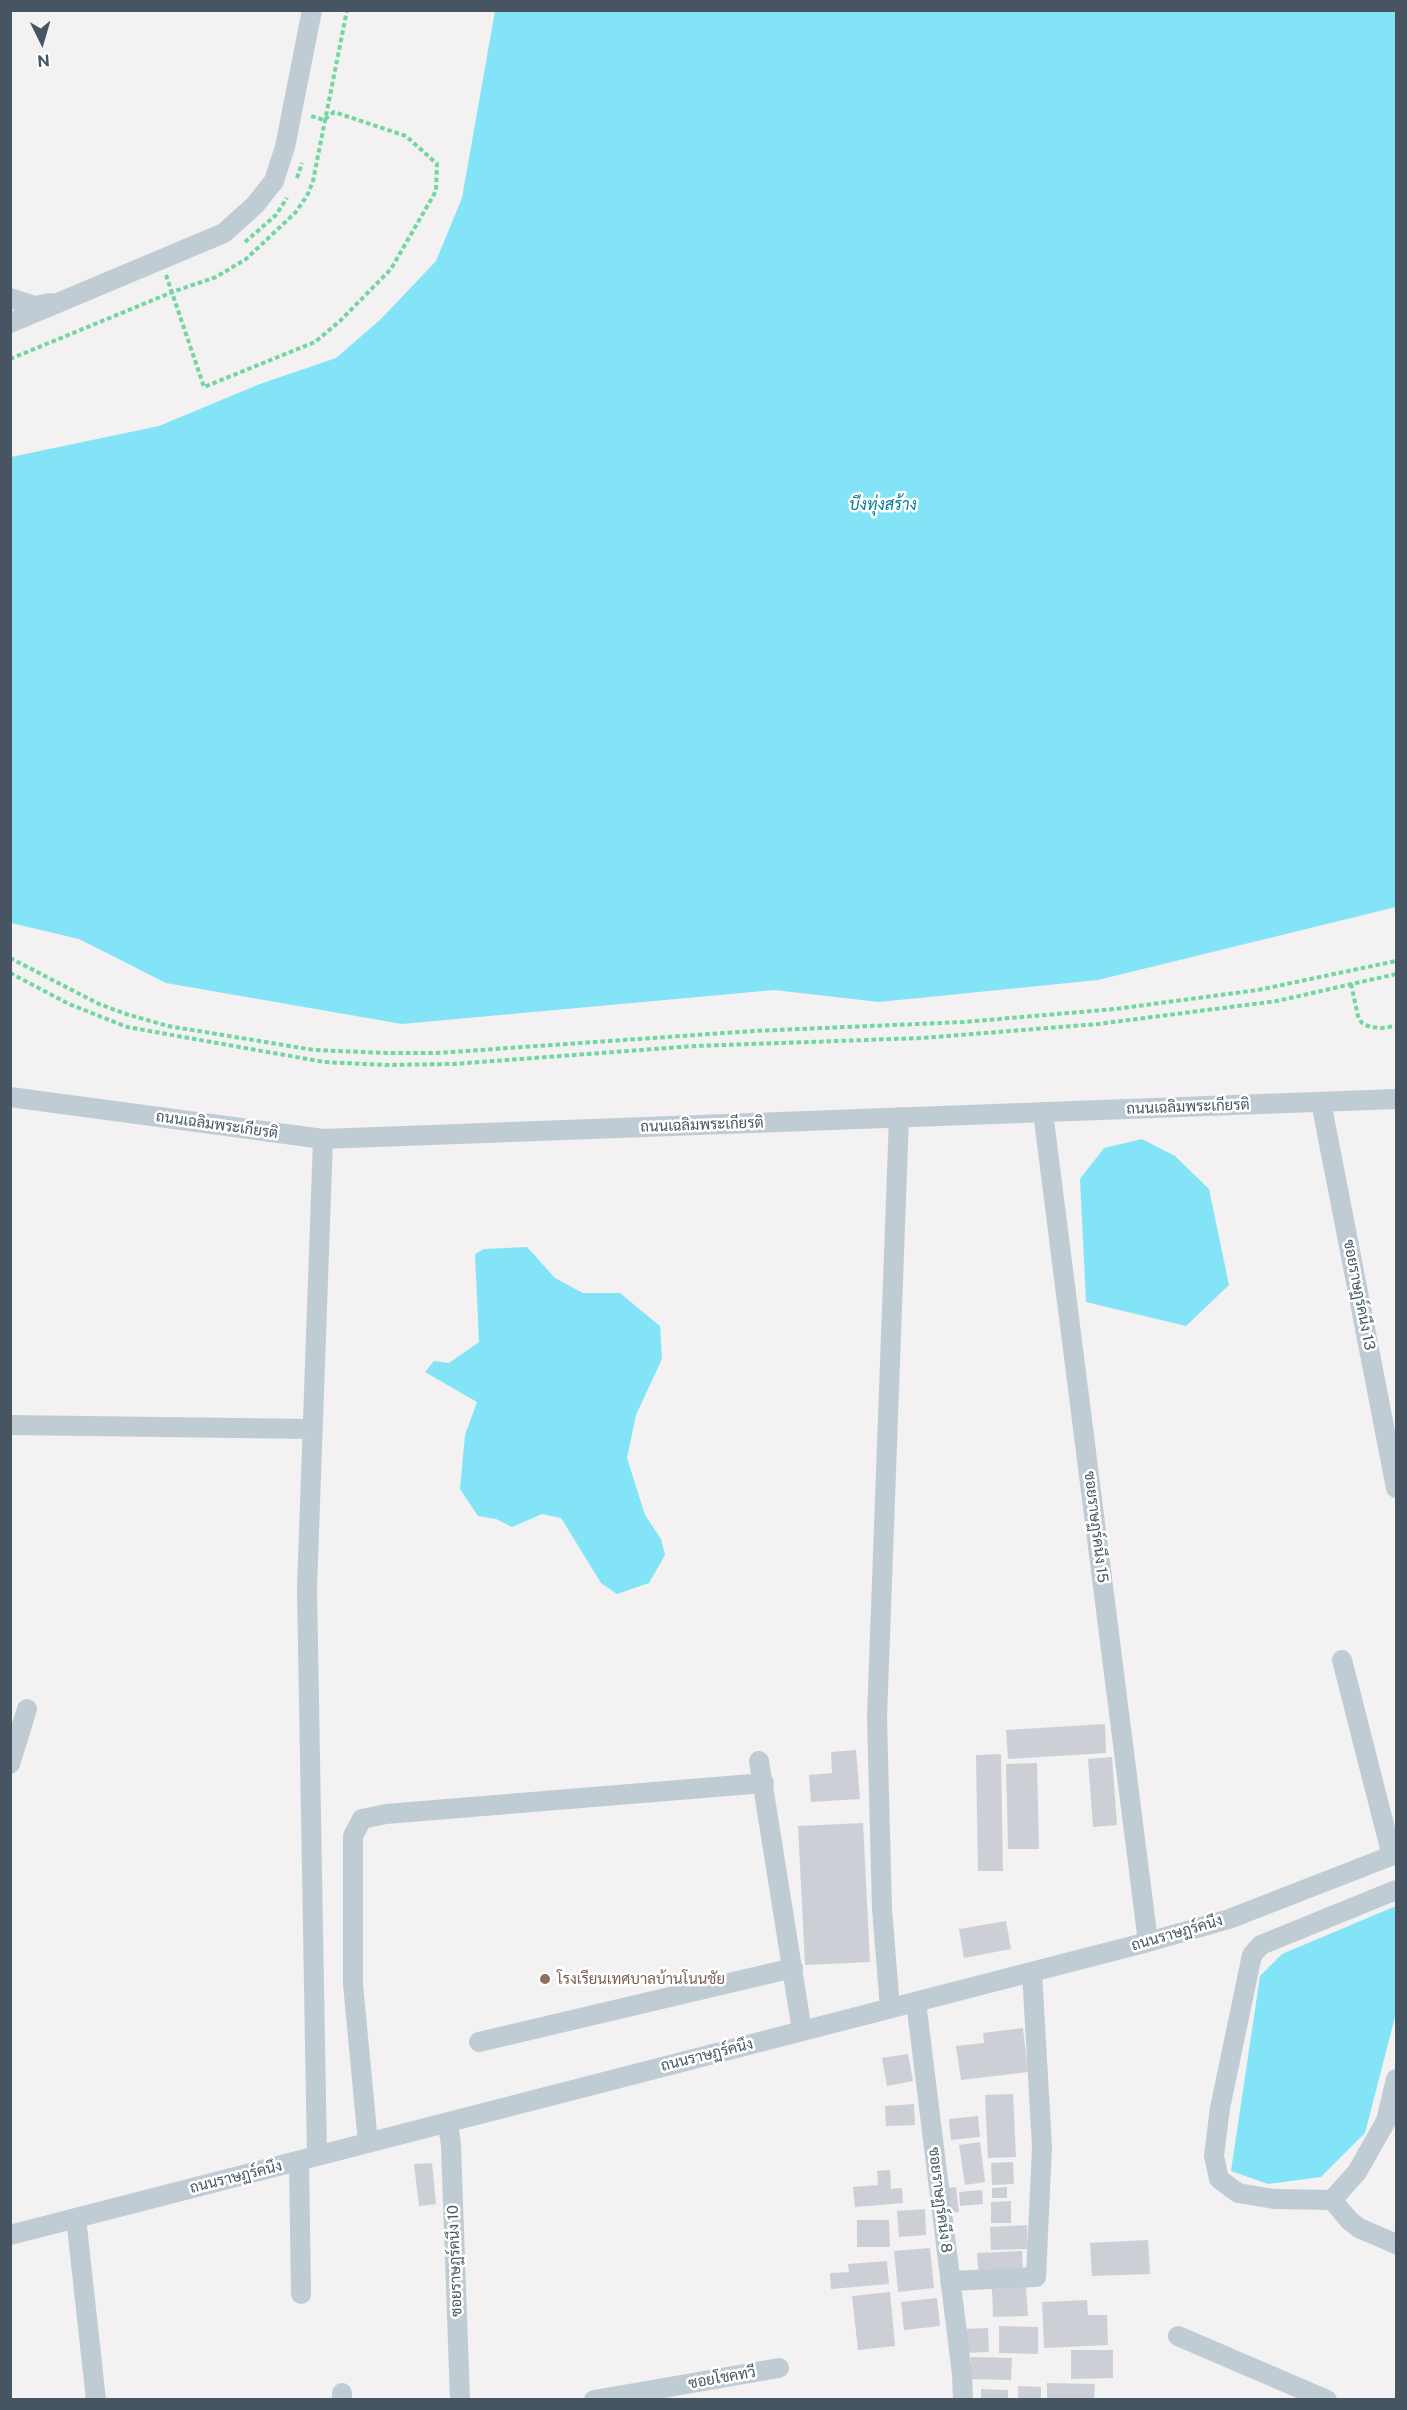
<!DOCTYPE html>
<meta charset="utf-8">
<style>
body{margin:0}
#map{position:relative;width:1407px;height:2410px;overflow:hidden;background:#f3f1f1;font-family:"Public Sans",sans-serif}
canvas{display:block}
.frame{position:absolute;inset:0;border:12px solid #465561;pointer-events:none}
.north{position:absolute;left:12px;top:12px;width:60px;height:60px;-webkit-text-stroke:4px #fff;paint-order:stroke;rotate:175deg;font-size:16px;font-weight:700;line-height:24px;text-align:center;color:#465561}
.north::after{content:'';display:block;margin:auto;width:21px;height:27px;background:#465561;clip-path:polygon(50% 0,100% 100%,50% 72%,0 100%)}
</style>
<div id="map">
<canvas width="1407" height="2410"></canvas>
<div class="frame"></div>
<div class="north">N</div>
</div>
<script>
const ctx = document.querySelector('canvas').getContext('2d');
ctx.lineJoin = 'round';
function paint(path, color) { ctx.fillStyle = color; ctx.fill(path, 'evenodd'); }
const poly = rows => new Path2D(rows.map(r => 'M' + r).join(''));
function trace(path, color, width, dash) { ctx.strokeStyle = color; ctx.lineWidth = width; ctx.lineCap = dash ? 'butt' : 'round'; ctx.setLineDash(dash || []); ctx.stroke(path); }
function drawText(font, color, halo, rows, align = 'center') {
  ctx.font = font + ' "Public Sans",Sarabun,sans-serif'; ctx.lineWidth = 5; ctx.setLineDash([]); ctx.textBaseline = 'middle'; ctx.strokeStyle = halo; ctx.fillStyle = color; for (const [text, x, y, turn = 0] of rows) {
    ctx.save(); ctx.translate(x, y); ctx.rotate((+turn || 0) * Math.PI / 180); ctx.textAlign = isNaN(turn) ? turn : align; if (halo) ctx.strokeText(text, 0, 0); ctx.fillText(text, 0, 0); ctx.restore();
  }
}
paint(poly([
 [495,11,1396,11,1396,907,1098,980,879,1002,774,990,402,1024,166,983,79,939,11,923,11,457,159,426,260,384,336,358,381,319,436,261,462,198],
 [1142,1139,1175,1156,1209,1189,1229,1285,1186,1326,1086,1302,1080,1179,1104,1148],
 [527,1247,555,1278,583,1293,620,1293,660,1326,662,1359,636,1415,627,1458,645,1515,661,1539,665,1555,649,1583,617,1594,601,1583,561,1518,542,1514,512,1527,496,1519,478,1516,460,1489,465,1435,477,1402,425,1372,434,1361,449,1363,479,1342,475,1254,484,1249],
 [1396,1906,1396,2013,1365,2133,1321,2177,1268,2184,1231,2171,1260,1976,1282,1954]
]), '#84e4f7');
paint(poly([
 [1105,1724,1106,1753,1008,1759,1006,1730],
 [856,1750,860,1799,811,1802,809,1775,832,1773,831,1752],
 [1001,1754,1003,1871,978,1871,976,1755],
 [1112,1757,1117,1825,1093,1827,1088,1759],
 [1037,1763,1039,1849,1008,1849,1006,1764],
 [863,1823,870,1962,805,1965,798,1826],
 [1006,1921,1011,1949,964,1958,959,1929],
 [1023,2028,1028,2072,961,2080,956,2046,984,2043,983,2033],
 [908,2054,913,2081,887,2086,882,2058],
 [1013,2094,1016,2157,988,2158,985,2095],
 [914,2104,915,2125,886,2126,885,2106],
 [978,2116,980,2137,951,2140,949,2119],
 [980,2142,985,2182,965,2185,959,2145],
 [1013,2162,1014,2184,992,2185,991,2163],
 [432,2163,436,2204,419,2206,414,2164],
 [890,2170,891,2189,902,2188,903,2203,855,2207,853,2187,878,2185,877,2171],
 [956,2187,959,2212,947,2213,944,2188],
 [1007,2187,1007,2198,992,2198,992,2188],
 [982,2190,983,2204,960,2206,959,2192],
 [1011,2201,1011,2223,991,2223,991,2202],
 [925,2209,926,2235,899,2237,897,2211],
 [857,2220,889,2220,890,2247,857,2247],
 [1027,2225,1028,2249,991,2250,990,2227],
 [1148,2240,1150,2274,1092,2276,1090,2243],
 [930,2248,934,2288,898,2292,894,2251],
 [1022,2251,1023,2275,979,2278,977,2253],
 [887,2261,889,2284,831,2289,830,2273,849,2272,848,2264],
 [1026,2287,1028,2316,993,2317,992,2289],
 [890,2292,895,2346,858,2350,852,2296],
 [937,2298,940,2326,904,2330,901,2302],
 [1087,2300,1088,2315,1107,2315,1108,2345,1044,2348,1042,2302],
 [999,2326,1038,2327,1038,2354,999,2353],
 [988,2328,989,2352,964,2353,963,2329],
 [1071,2350,1113,2350,1113,2378,1071,2379],
 [971,2357,1012,2358,1011,2380,970,2379],
 [1047,2383,1095,2384,1094,2400,1047,2400],
 [1018,2386,1041,2387,1041,2400,1018,2400],
 [981,2389,1008,2390,1008,2400,981,2400]
]), '#ccd0d6');
trace(poly([
 [297,178,302,163],
 [245,242,276,215,287,198],
 [166,275,204,387,315,342,340,321,391,269,436,191,437,164,406,136,334,112,324,120,311,116],
 [10,359,175,291,216,277,246,259,295,213,307,196,313,181,347,10],
 [10,958,99,1004,126,1014,168,1026,314,1050,387,1053,437,1053,753,1031,964,1022,1115,1009,1258,990,1396,961],
 [10,973,69,1004,127,1027,324,1062,385,1065,453,1064,695,1046,922,1038,1098,1024,1277,1001,1396,974],
 [1351,984,1358,1016,1362,1023,1370,1027,1382,1028,1396,1026]
]), '#6fd79f', 4, [4.5, 3]);
trace(poly([
 [10,298,35,306,50,303],
 [10,323,224,233,255,205,274,181,285,147,312,10],
 [10,1097,323,1139,1396,1099],
 [1321,1102,1396,1488],
 [1043,1112,1148,1942],
 [10,1425,313,1429],
 [1342,1660,1392,1856],
 [759,1761,802,2031],
 [10,1764,27,1709],
 [1396,1890,1261,1945,1252,1955,1220,2108,1214,2156,1219,2179,1238,2193,1274,2199,1332,2200,1357,2172,1386,2121,1396,2079],
 [916,2002,962,2374,963,2400],
 [890,2008,882,1909,877,1717,899,1117],
 [479,2042,793,1968],
 [448,2122,451,2146,460,2400],
 [368,2143,353,1984,353,1836,362,1819,386,1814,764,1783],
 [317,2156,307,1588,323,1139],
 [299,2161,301,2294],
 [1332,2200,1350,2221,1359,2228,1396,2244],
 [76,2218,96,2400],
 [10,2235,1148,1942,1229,1919,1396,1854],
 [950,2281,1036,2277,1042,2147,1032,1972],
 [1178,2336,1327,2400],
 [342,2393,342,2400],
 [594,2400,779,2368]
]), '#c0ccd4', 20);
for (const [x, y, r, color] of [
 [545,1979,6,"#8d6e63"]
]) { const dot = new Path2D(); dot.arc(x, y, r, 0, 2 * Math.PI); ctx.fillStyle = color; ctx.fill(dot); trace(dot, '#fff', 2); }
drawText('15px', '#465561', '#fff', [
 ["ถนนเฉลิมพระเกียรติ",1188,1107,-2],
 ["ถนนเฉลิมพระเกียรติ",217,1125,8],
 ["ถนนเฉลิมพระเกียรติ",702,1125,-2],
 ["ซอยราษฏร์คนึง 13",1359,1295,79],
 ["ซอยราษฏร์คนึง 15",1096,1527,83],
 ["ถนนราษฏร์คนึง",1177,1933,-16],
 ["ถนนราษฏร์คนึง",707,2055,-14],
 ["ถนนราษฏร์คนึง",236,2177,-14],
 ["ซอยราษฏร์คนึง 8",940,2200,83],
 ["ซอยราษฏร์คนึง 10",455,2261,-92],
 ["ซอยโชคทวี",722,2378,-10]
]);
drawText('15px', '#785e54', '#fff', [
 ["โรงเรียนเทศบาลบ้านโนนชัย",557,1979]
], 'left');
drawText('italic 16px', '#037f98', '#fff', [
 ["บึงทุ่งสร้าง",883,505]
]);
</script>
